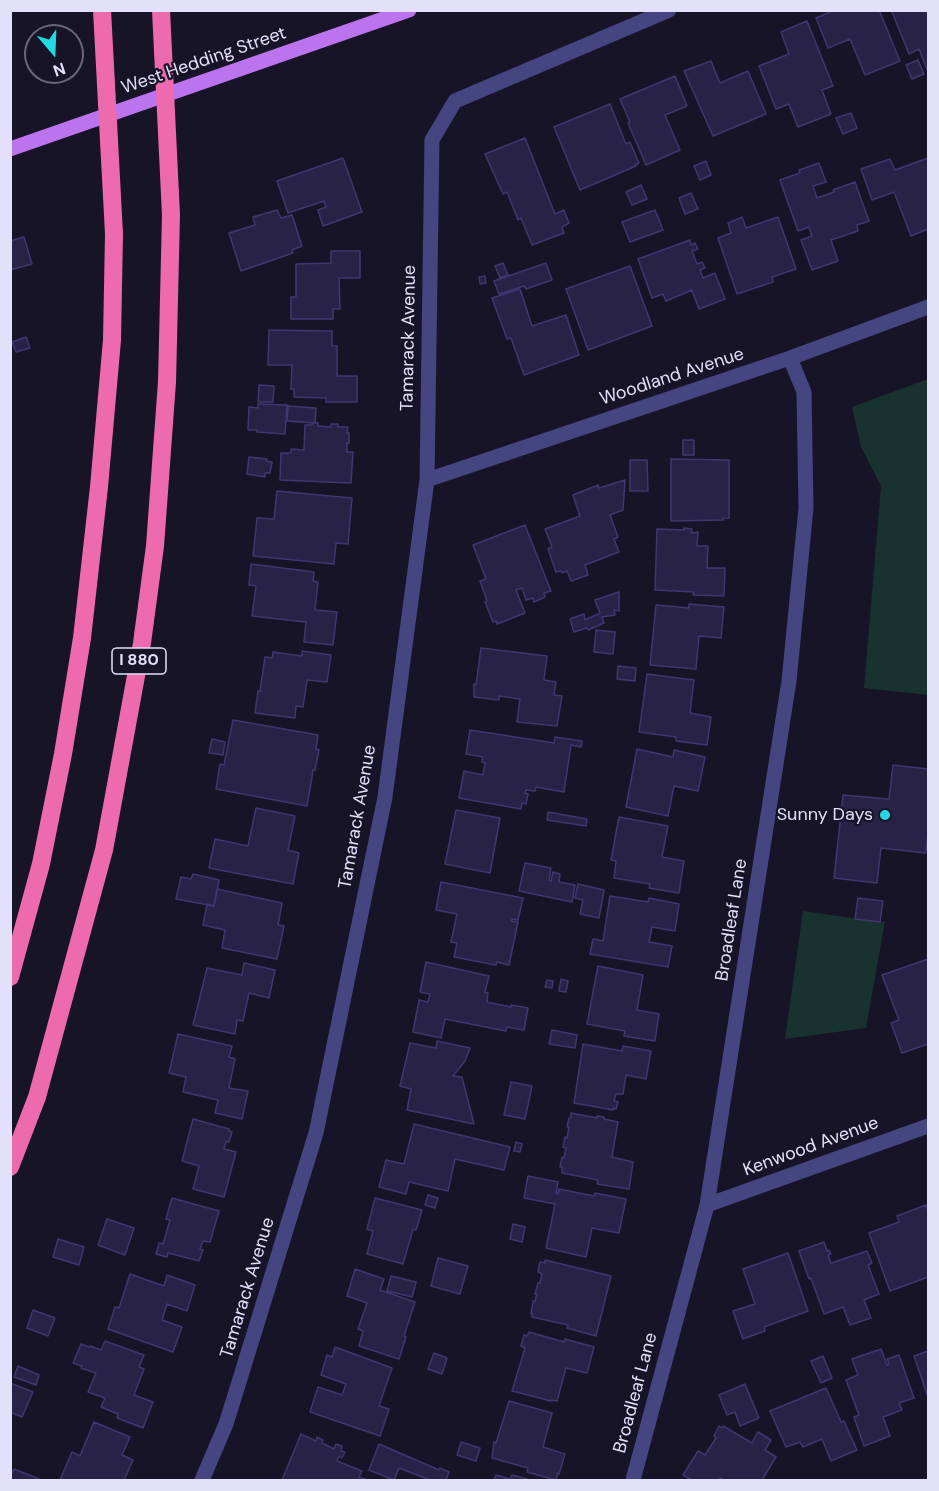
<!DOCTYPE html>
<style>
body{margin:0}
#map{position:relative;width:939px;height:1491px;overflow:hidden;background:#171428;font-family:"DM Sans",sans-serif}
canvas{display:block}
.frame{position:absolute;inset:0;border:12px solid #e2e0fb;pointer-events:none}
.north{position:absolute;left:24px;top:24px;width:60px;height:60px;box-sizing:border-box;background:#171428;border:2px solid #68667c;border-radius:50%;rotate:161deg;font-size:16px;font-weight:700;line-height:24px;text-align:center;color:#e2e0fb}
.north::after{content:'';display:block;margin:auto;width:21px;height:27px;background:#24d7e3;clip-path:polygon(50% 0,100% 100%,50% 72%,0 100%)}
</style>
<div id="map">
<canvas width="939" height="1491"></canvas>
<div class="frame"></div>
<div class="north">N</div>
</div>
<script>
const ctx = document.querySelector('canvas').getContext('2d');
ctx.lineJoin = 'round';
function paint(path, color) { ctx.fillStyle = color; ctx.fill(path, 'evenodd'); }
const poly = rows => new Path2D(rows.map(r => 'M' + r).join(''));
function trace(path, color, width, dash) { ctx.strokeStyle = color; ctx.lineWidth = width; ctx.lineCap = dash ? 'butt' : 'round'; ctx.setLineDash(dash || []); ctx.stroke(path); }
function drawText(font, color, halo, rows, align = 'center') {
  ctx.font = font + ' "DM Sans",sans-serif'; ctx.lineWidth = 4.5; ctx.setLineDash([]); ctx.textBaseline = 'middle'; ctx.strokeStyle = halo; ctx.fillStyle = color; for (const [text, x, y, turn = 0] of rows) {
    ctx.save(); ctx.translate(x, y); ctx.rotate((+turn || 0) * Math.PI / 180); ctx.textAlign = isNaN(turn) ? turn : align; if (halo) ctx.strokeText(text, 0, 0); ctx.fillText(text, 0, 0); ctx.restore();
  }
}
paint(poly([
 [928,379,928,695,864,688,881,486,861,447,852,407],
 [803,911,880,922,885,921,866,1028,785,1039]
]), '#183230');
const building = poly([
 [835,10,879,10,900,61,865,75,850,39,828,48,816,18,835,10],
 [896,10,928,10,928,72,919,49,909,54,892,12,896,10],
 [807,21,833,86,822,90,831,114,798,127,789,104,776,109,759,66,789,54,781,32,807,21],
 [918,60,924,74,912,79,906,65,918,60],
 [711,61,720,83,748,71,766,114,713,136,684,71,711,61],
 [675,76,687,106,665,115,680,150,646,165,628,123,630,122,620,99,675,76],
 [610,104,626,144,630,142,639,163,635,165,636,166,580,190,554,127,610,104],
 [851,113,857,128,843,134,836,118,851,113],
 [525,138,555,214,564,210,569,223,562,227,564,233,532,245,521,218,518,220,507,192,503,194,485,154,525,138],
 [343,158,362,212,323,226,318,210,326,207,324,201,288,213,277,181,343,158],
 [928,158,928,229,911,236,894,192,872,200,861,169,890,159,895,170,928,158],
 [706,161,711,175,700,180,694,166,706,161],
 [819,163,826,182,813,186,817,198,834,192,833,190,855,182,869,221,857,225,858,231,831,240,838,261,812,270,801,240,812,236,809,227,798,231,780,180,800,173,799,170,819,163],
 [641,185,647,199,632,205,626,192,641,185],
 [691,193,698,209,685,214,679,198,691,193],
 [277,210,281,218,292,215,302,246,292,250,293,253,241,271,229,233,255,225,253,217,277,210],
 [655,210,663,230,630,242,622,222,655,210],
 [742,217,746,228,778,217,796,269,772,277,773,282,737,294,718,238,731,233,728,223,742,217],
 [24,237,32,264,10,270,10,241,24,237],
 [690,240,691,245,695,243,698,249,692,251,697,264,702,262,705,268,700,270,703,278,715,273,725,299,699,309,692,290,666,301,663,294,652,298,638,259,690,240],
 [331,251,360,251,360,278,339,278,340,309,333,309,333,319,291,319,291,297,296,297,296,264,331,263,331,251],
 [503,263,508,275,500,278,495,266,503,263],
 [546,263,552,280,526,289,524,286,499,294,494,281,546,263],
 [630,266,652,326,588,350,566,289,630,266],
 [485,276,486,283,480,284,479,277,485,276],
 [520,289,532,326,566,315,579,355,524,375,511,338,507,339,492,298,520,289],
 [269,330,332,331,332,346,337,346,337,376,357,376,357,402,326,402,326,398,294,397,294,389,291,389,292,365,268,365,269,330],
 [26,337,30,348,16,352,12,342,26,337],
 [259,385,274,386,273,402,258,402,259,385],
 [258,404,287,405,285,434,257,432,257,430,248,430,249,407,258,408,258,404],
 [288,406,316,408,315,423,287,421,288,406],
 [312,423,318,423,318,426,331,427,331,424,338,424,338,427,348,427,347,433,349,433,349,443,347,443,347,452,353,452,351,483,280,480,281,453,291,453,291,449,304,450,305,425,312,425,312,423],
 [683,440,694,440,694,455,683,455,683,440],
 [249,457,267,459,266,461,272,462,270,473,265,473,265,477,247,474,249,457],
 [671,459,729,460,729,518,723,518,723,520,671,521,671,459],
 [630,460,647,460,648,491,630,491,630,460],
 [625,480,623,510,610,515,618,537,614,539,619,552,585,565,588,575,571,581,567,571,562,573,561,571,556,572,548,549,552,547,545,529,580,516,573,495,598,485,599,488,625,480],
 [277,491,352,498,348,544,336,543,334,564,253,556,257,518,274,519,277,491],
 [525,525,551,591,544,593,545,597,534,602,533,598,526,600,522,588,516,590,525,613,497,624,496,621,493,622,485,602,487,601,480,581,486,579,473,545,525,525],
 [684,528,692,529,691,533,698,532,697,546,708,546,707,568,725,568,724,596,693,595,694,592,655,590,657,529,684,530,684,528],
 [251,564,314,572,313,581,318,582,315,610,337,612,333,645,304,642,306,622,252,616,256,586,249,585,251,564],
 [619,592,619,611,614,610,615,615,602,617,604,623,588,630,587,628,574,632,570,619,584,614,585,620,600,613,595,600,619,592],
 [689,604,724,607,721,638,699,636,696,669,650,665,656,605,689,608,689,604],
 [596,630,615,632,613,654,594,652,596,630],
 [481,648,547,656,544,680,556,682,554,695,562,696,557,726,517,722,520,699,499,696,499,700,474,697,474,684,476,685,481,648],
 [302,651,331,655,327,682,307,680,303,707,296,706,295,718,255,713,258,691,260,691,265,657,272,658,273,652,302,656,302,651],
 [618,666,636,668,635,681,617,679,618,666],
 [647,674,694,680,690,713,711,717,707,745,676,741,676,737,639,732,647,674],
 [233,720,318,735,316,749,319,750,315,770,313,770,312,777,307,806,216,789,220,764,224,765,233,720],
 [470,730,554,743,555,737,582,741,581,747,571,745,564,792,536,787,535,791,526,790,525,793,528,794,526,804,522,803,521,809,459,798,464,771,483,775,485,763,482,762,483,757,466,754,470,730],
 [212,739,225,742,223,755,209,753,212,739],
 [637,749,673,757,674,750,705,757,698,791,674,786,668,816,626,807,637,749],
 [893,765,928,769,928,831,926,853,881,848,877,883,834,878,843,795,889,799,893,765],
 [256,808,295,816,288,850,299,853,293,884,209,868,215,839,248,846,256,808],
 [456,810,500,818,490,873,445,864,456,810],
 [548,812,587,819,586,826,547,820,548,812],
 [619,817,668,826,662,857,684,861,679,893,649,888,650,884,614,878,616,861,611,860,619,817],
 [525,863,551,868,549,880,551,881,553,872,560,874,559,882,575,885,572,902,519,891,525,863],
 [193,874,219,880,214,906,176,899,181,877,191,879,193,874],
 [441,882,523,898,518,920,512,919,511,921,518,922,509,965,497,962,496,965,454,957,457,943,451,942,457,914,436,910,441,882],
 [578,884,604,890,599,918,580,914,583,900,575,898,578,884],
 [217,889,282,903,278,925,284,926,277,959,222,948,225,930,203,925,207,904,214,906,217,889],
 [610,896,648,902,649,898,679,904,675,931,652,927,649,942,672,946,668,967,590,954,593,939,603,941,610,896],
 [858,898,883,901,880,922,855,919,858,898],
 [928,959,928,1044,902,1053,891,1023,899,1020,882,975,928,959],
 [426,962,489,976,485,992,488,993,487,1002,511,1007,511,1005,528,1008,524,1030,507,1027,506,1031,445,1019,441,1038,413,1032,419,1000,428,1002,430,994,420,992,426,962],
 [244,963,275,970,269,998,249,993,243,1021,237,1020,235,1034,193,1025,207,968,242,975,244,963],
 [598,966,643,975,637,1010,659,1014,655,1041,624,1036,625,1031,587,1024,598,966],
 [561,979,568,981,566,992,559,991,561,979],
 [547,980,553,981,552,988,545,987,547,980],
 [552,1030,577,1035,575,1048,549,1044,552,1030],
 [178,1034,232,1046,229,1057,235,1059,229,1088,248,1091,242,1119,215,1113,218,1100,183,1092,186,1077,169,1073,178,1034],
 [437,1041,470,1048,465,1061,453,1076,462,1077,474,1124,407,1110,411,1089,400,1086,410,1043,436,1048,437,1041],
 [583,1044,622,1051,623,1046,651,1051,646,1079,626,1075,623,1094,616,1094,614,1101,618,1102,616,1109,613,1108,613,1110,574,1103,583,1044],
 [511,1082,532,1086,525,1119,504,1115,511,1082],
 [571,1113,597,1118,597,1116,604,1117,604,1119,618,1122,612,1157,633,1162,629,1189,597,1184,598,1180,562,1173,562,1167,560,1167,562,1157,564,1158,566,1148,563,1147,565,1137,567,1138,569,1127,567,1127,569,1118,571,1118,571,1113],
 [193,1119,229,1129,229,1131,232,1132,229,1142,226,1141,224,1149,236,1152,224,1197,193,1189,199,1166,182,1161,193,1119],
 [414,1124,510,1147,504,1170,455,1159,448,1191,409,1182,406,1194,379,1187,386,1160,404,1164,414,1124],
 [516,1142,522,1144,520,1152,514,1151,516,1142],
 [528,1176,558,1182,556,1193,558,1194,559,1189,594,1196,595,1193,626,1199,619,1233,592,1228,586,1257,546,1248,555,1204,524,1198,528,1176],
 [428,1195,438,1198,435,1208,425,1205,428,1195],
 [172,1198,219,1211,210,1242,203,1241,200,1249,203,1250,199,1261,168,1253,167,1257,156,1254,159,1243,163,1244,170,1220,166,1219,172,1198],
 [375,1198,422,1210,416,1230,413,1229,403,1264,367,1254,373,1231,367,1229,375,1198],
 [926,1205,928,1211,928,1277,890,1291,869,1233,899,1222,897,1216,926,1205],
 [107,1219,134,1228,125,1255,98,1245,107,1219],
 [513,1224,525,1227,522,1242,510,1239,513,1224],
 [58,1239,84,1247,79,1265,53,1257,58,1239],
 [824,1242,827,1251,829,1250,831,1254,828,1255,831,1263,867,1251,872,1263,868,1265,879,1294,864,1300,871,1318,850,1325,843,1307,824,1314,811,1278,809,1279,799,1251,824,1242],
 [788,1253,808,1311,764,1327,765,1331,743,1339,733,1311,755,1304,743,1269,788,1253],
 [438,1258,468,1266,460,1294,431,1286,438,1258],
 [545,1260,611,1276,596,1336,567,1328,568,1325,532,1317,532,1313,531,1313,533,1301,535,1301,537,1294,535,1294,538,1283,540,1283,542,1274,538,1272,540,1262,545,1263,545,1260],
 [355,1269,384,1279,380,1290,415,1302,404,1336,406,1337,399,1359,359,1346,363,1331,358,1329,367,1303,347,1296,355,1269],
 [130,1274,164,1286,167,1275,195,1285,187,1311,167,1304,162,1320,182,1327,173,1352,108,1329,115,1307,119,1308,130,1274],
 [391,1276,416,1282,412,1297,387,1291,391,1276],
 [33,1310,55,1318,48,1336,27,1328,33,1310],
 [529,1332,564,1342,565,1339,594,1347,587,1373,566,1368,557,1401,551,1400,551,1401,512,1391,525,1348,521,1346,524,1335,527,1336,529,1332],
 [105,1341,144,1355,139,1367,144,1369,134,1395,153,1402,143,1428,117,1418,118,1414,101,1407,105,1398,88,1392,96,1373,81,1368,82,1366,73,1363,81,1344,89,1347,90,1346,101,1350,105,1341],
 [335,1347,392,1368,379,1406,389,1409,380,1436,310,1412,318,1387,342,1395,346,1384,321,1375,327,1355,332,1357,335,1347],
 [881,1349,887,1365,889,1364,887,1359,899,1355,914,1398,899,1403,902,1410,883,1417,890,1436,864,1446,854,1417,859,1415,846,1380,858,1375,852,1359,881,1349],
 [928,1351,928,1397,914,1356,928,1351],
 [434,1353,447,1358,442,1374,428,1369,434,1353],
 [823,1356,832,1378,821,1383,811,1361,823,1356],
 [18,1366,39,1375,36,1385,14,1377,18,1366],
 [10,1383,33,1392,22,1417,10,1412,10,1383],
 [745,1384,759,1418,740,1426,735,1412,727,1415,719,1395,745,1384],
 [826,1388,841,1422,844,1421,857,1450,831,1461,822,1439,803,1447,800,1442,786,1447,770,1411,826,1388],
 [509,1401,552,1413,543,1447,565,1454,559,1474,558,1473,556,1480,527,1472,528,1468,492,1458,494,1442,496,1443,509,1401],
 [94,1422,130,1437,122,1455,133,1460,124,1480,60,1480,72,1452,80,1456,94,1422],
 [719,1426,722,1428,723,1426,752,1443,758,1432,771,1440,765,1450,776,1457,762,1480,724,1480,720,1478,719,1480,692,1480,683,1475,698,1451,705,1455,716,1438,714,1436,719,1426],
 [301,1434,316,1441,317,1437,323,1440,322,1443,334,1449,336,1444,342,1446,341,1451,345,1452,342,1458,339,1456,337,1461,362,1471,359,1477,368,1480,282,1480,301,1434],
 [461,1442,480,1448,476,1461,457,1455,461,1442],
 [379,1444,439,1470,440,1468,449,1472,446,1480,430,1480,399,1468,394,1480,369,1470,379,1444],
 [14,1469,39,1479,39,1480,10,1480,10,1476,14,1469],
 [496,1475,510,1479,512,1475,527,1479,527,1480,494,1480,496,1475]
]);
paint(building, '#282247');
trace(building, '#403770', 1.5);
trace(poly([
 [427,480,790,358,928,307],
 [707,1205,928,1126],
 [202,1480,226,1424,316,1133,385,797,427,480,432,140,455,101,669,10],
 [633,1480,707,1205,789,681,806,508,804,392,790,358]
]), '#454581', 15);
trace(poly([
 [10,149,409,10]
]), '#bb74ed', 15);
trace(poly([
 [10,977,41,864,63,754,82,638,99,487,112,340,114,234,102,10],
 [10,1167,37,1097,104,850,142,643,155,546,167,382,171,215,161,10]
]), '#ec6aad', 18);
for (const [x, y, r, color] of [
 [885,815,6,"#24d7e3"]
]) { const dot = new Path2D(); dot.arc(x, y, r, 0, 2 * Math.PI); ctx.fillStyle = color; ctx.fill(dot); trace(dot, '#171428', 2); }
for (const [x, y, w] of [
 [139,661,54]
]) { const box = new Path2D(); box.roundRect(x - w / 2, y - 13, w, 26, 4.5); ctx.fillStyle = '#171428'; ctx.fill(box); trace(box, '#e2e0fb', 1.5); }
drawText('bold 16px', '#e2e0fb', null, [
 ["I 880",139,661]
]);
drawText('18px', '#e2e0fb', '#171428', [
 ["West Hedding Street",204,61,-19],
 ["Tamarack Avenue",409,338,-89],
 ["Woodland Avenue",672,377,-18],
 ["Tamarack Avenue",358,817,-80],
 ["Broadleaf Lane",732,920,-81],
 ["Kenwood Avenue",811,1147,-20],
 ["Tamarack Avenue",248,1288,-73],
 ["Broadleaf Lane",636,1393,-75]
]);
drawText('18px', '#e2e0fb', '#171428', [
 ["Sunny Days",873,815]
], 'right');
</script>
